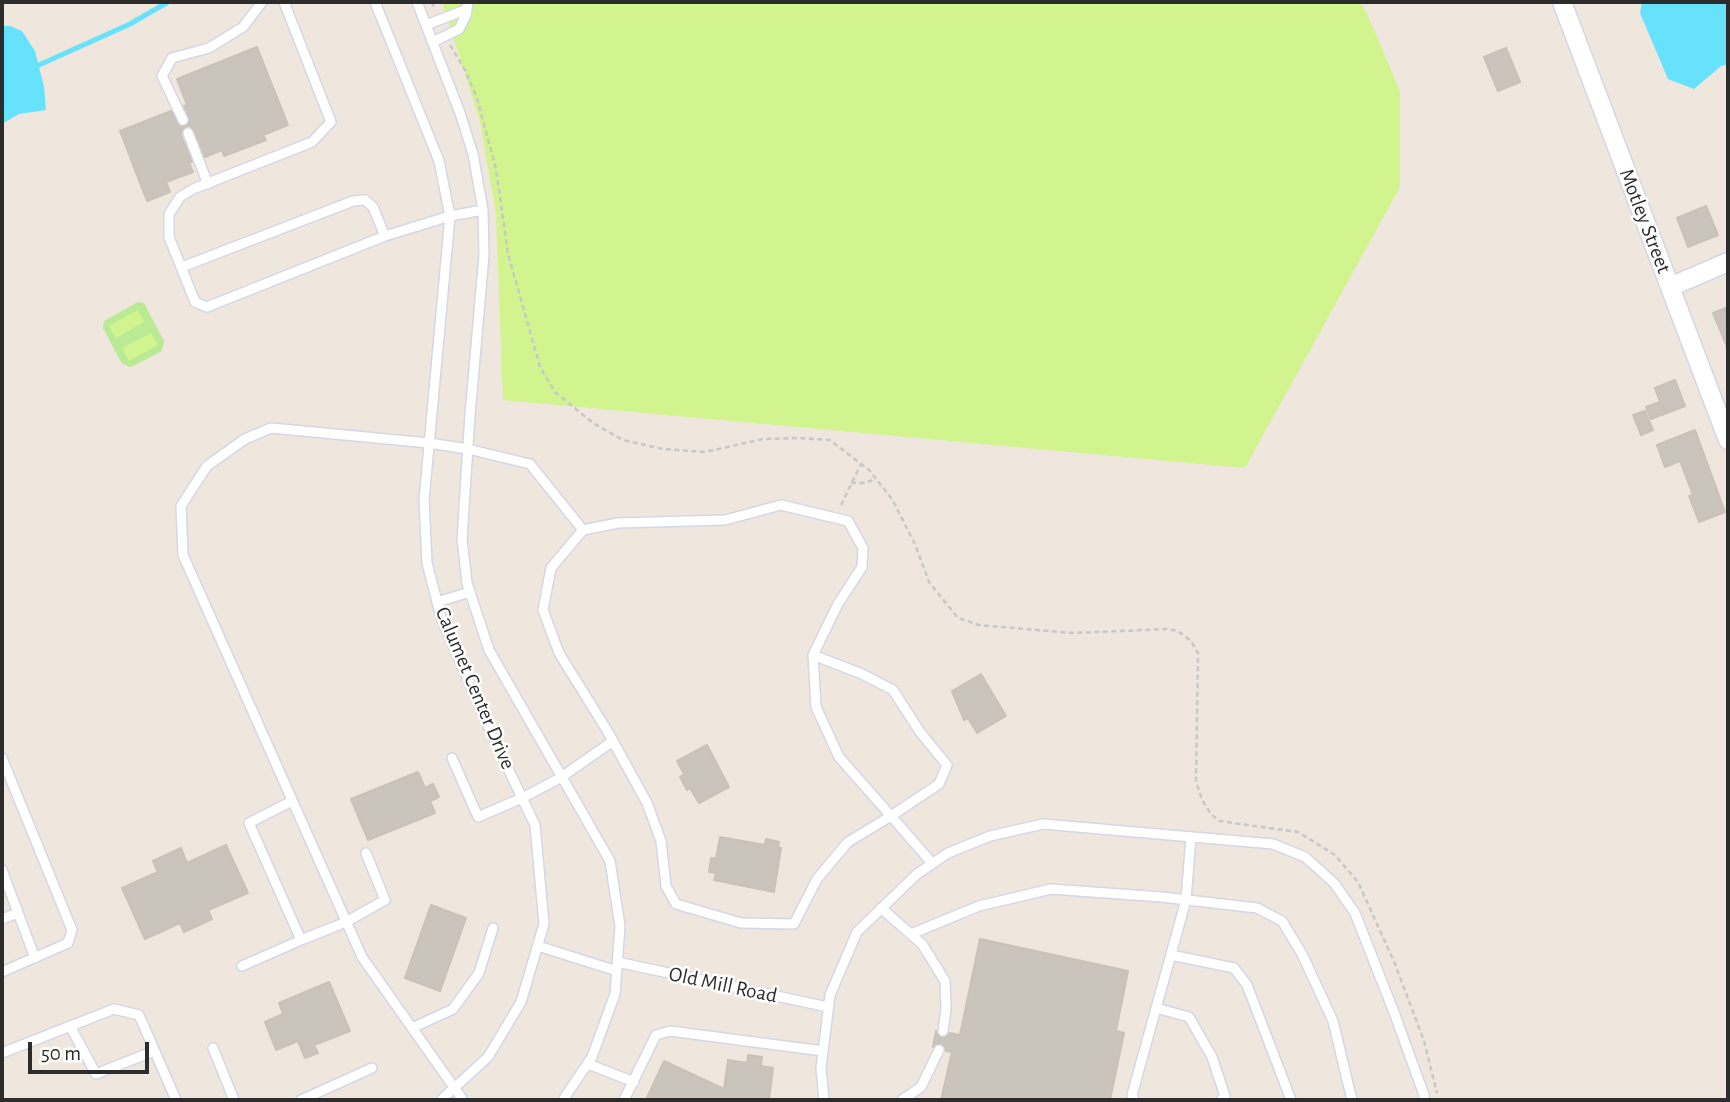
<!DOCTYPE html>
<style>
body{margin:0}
#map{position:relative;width:1730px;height:1102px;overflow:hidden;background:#efe6dd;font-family:"Alegreya Sans",sans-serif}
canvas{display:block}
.frame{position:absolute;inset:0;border:4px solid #2c2c2c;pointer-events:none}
.scale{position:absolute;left:28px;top:1042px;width:121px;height:32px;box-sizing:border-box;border:4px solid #2c2c2c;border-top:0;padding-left:9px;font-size:21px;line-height:24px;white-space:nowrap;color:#2c2c2c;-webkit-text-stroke:5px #fff;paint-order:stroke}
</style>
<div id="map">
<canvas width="1730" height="1102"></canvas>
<div class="frame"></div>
<div class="scale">50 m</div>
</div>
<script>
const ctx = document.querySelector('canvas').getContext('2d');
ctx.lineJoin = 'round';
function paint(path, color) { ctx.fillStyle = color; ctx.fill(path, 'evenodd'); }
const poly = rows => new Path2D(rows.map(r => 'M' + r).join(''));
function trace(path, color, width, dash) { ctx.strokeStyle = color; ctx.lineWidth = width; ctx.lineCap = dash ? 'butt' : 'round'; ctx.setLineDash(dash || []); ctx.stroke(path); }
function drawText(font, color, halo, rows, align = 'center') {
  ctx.font = font + ' "Alegreya Sans",sans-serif'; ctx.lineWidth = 5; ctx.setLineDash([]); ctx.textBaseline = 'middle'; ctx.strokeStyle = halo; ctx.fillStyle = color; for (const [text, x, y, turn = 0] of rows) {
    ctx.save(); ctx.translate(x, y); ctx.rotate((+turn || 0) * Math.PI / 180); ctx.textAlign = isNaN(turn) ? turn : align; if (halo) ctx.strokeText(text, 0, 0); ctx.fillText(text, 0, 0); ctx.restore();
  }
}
paint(poly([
 [138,302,144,303,164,341,162,351,131,367,122,364,103,328,104,321]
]), '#baeb94');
paint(poly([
 [442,2,1360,2,1369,18,1400,91,1400,187,1245,468,503,400,496,213,480,121],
 [138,310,144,322,116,338,109,326],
 [151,333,158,345,129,361,122,348]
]), '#d2f48f');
paint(poly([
 [1642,2,1728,2,1728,64,1721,66,1694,89,1668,79,1640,13],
 [2,26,10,26,22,31,35,51,44,87,46,110,19,114,2,124]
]), '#66e2fc');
trace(poly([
 [39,65,130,24,168,2]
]), '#66e2fc', 5);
const building = poly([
 [257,47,288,125,263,135,266,140,224,156,222,150,205,157,194,130,190,126,185,127,181,135,192,162,189,163,193,172,166,182,170,192,147,201,120,131,171,111,179,125,187,126,190,120,184,106,187,105,177,79,257,47],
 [1506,48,1520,82,1498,91,1484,57,1506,48],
 [1706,206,1718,235,1688,247,1677,218,1706,206],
 [1728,307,1728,349,1713,313,1728,307],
 [1675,380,1685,406,1651,419,1646,407,1660,402,1655,388,1675,380],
 [1645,411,1653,430,1641,435,1633,415,1645,411],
 [1695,430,1725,512,1699,522,1689,496,1693,495,1680,461,1665,467,1657,445,1695,430],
 [981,674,1006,716,977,733,968,718,964,720,952,691,981,674],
 [707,745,729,787,699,803,690,788,687,790,680,777,684,774,677,761,707,745],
 [418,772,425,788,433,784,439,797,430,801,435,813,368,840,351,799,418,772],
 [720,837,765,845,766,839,779,842,778,848,781,848,774,892,714,880,716,873,709,872,711,858,716,859,720,837],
 [226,845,248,893,208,910,212,919,184,932,180,923,145,939,122,888,158,872,153,861,181,848,187,863,226,845],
 [431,905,466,918,440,991,405,978,431,905],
 [980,939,1128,971,1116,1031,1124,1033,1110,1100,941,1100,952,1052,946,1051,941,1043,933,1047,936,1031,941,1038,946,1037,950,1033,960,1035,980,939],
 [329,982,350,1031,314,1045,318,1053,305,1058,298,1041,276,1050,265,1022,283,1014,279,1003,329,982],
 [748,1055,762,1057,761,1066,773,1068,769,1100,646,1100,664,1061,724,1089,728,1060,747,1063,748,1055]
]);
paint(building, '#cac4bc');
trace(building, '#cbc2b6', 2);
const lane = poly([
 [284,2,331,122,312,142,193,189,180,197,169,214,169,237,195,302,207,307,385,236,450,216,483,210],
 [375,2,439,161,450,216,424,500,427,563,441,617,492,735,535,825,544,924,521,1002,488,1057,441,1100],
 [417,2,460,113,473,154,483,210,484,255,470,415,462,539,467,583,489,650,610,861,620,926,615,994,592,1057,563,1100],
 [426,25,465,10],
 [433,42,459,29,466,15,468,2],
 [183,120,162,76,172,58,209,48,243,27,262,2],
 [188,133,208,184],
 [182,267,353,201,365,200,373,207,385,236],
 [437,602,470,592],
 [813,655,862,674,893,690,920,732,947,765,939,784,891,816,848,842,817,879,794,924,741,923,676,904,666,886,661,841,647,803,608,732,559,653,543,610,551,568,583,530,618,523,725,520,781,505,848,521,863,548,862,567,838,604,813,655,816,707,839,757,891,816,932,863],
 [2,758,72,930,68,943,2,972],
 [452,758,478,817,522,798,560,778,613,741],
 [292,801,249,823,301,940,346,922,385,900,366,853],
 [2,870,35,958],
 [881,908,922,944,945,981,946,1009,943,1031],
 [2,919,18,913],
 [911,934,979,906,1051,889,1162,897,1257,908,1282,921,1302,954,1333,1021,1352,1100],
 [538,946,617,971],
 [1171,955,1234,968,1247,985,1291,1100],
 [617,962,828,1007],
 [242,966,301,940],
 [1156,1008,1189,1017,1212,1057,1225,1096,1221,1100],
 [70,1026,96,1074,154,1051],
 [412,1028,453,1009,479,973,493,928],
 [213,1048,234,1100],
 [2,1053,114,1009,139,1015,176,1100],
 [588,1064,634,1082],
 [301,1100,372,1068],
 [463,1100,362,957,183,555,181,506,207,466,245,439,271,428,429,443,468,449,530,464,583,530],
 [624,1100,656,1035,670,1031,823,1051],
 [824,1100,821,1068,830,995,857,932,917,874,948,853,990,836,1043,824,1273,844,1305,857,1334,883,1355,913,1395,1015,1424,1095,1424,1100],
 [902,1100,921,1087,939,1050],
 [1134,1100,1132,1095,1186,900,1191,837]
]);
const street = poly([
 [1562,2,1728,440],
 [1670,287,1728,262]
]);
trace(lane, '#d2d8e6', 12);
trace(street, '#d2d8e6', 21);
trace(poly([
 [432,2,435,10],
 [450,45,465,70,477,98,496,169,508,254,540,367,555,392,593,423,623,440,663,449,705,452,763,439,799,438,830,440,869,470,892,499,915,544,929,582,958,618,979,625,1072,633,1167,629,1178,631,1191,641,1198,653,1196,781,1202,800,1211,814,1219,821,1298,832,1335,855,1358,882,1395,964,1424,1041,1437,1093],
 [851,483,865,483,875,479],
 [841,505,861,464]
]), '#c8c8c8', 2.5, [5, 3.5]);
trace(lane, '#fff', 9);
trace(street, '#fff', 18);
drawText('21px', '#2c2c2c', '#fff', [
 ["Motley Street",1645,221,69],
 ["Calumet Center Drive",475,688,67],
 ["Old Mill Road",723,985,12]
]);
</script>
